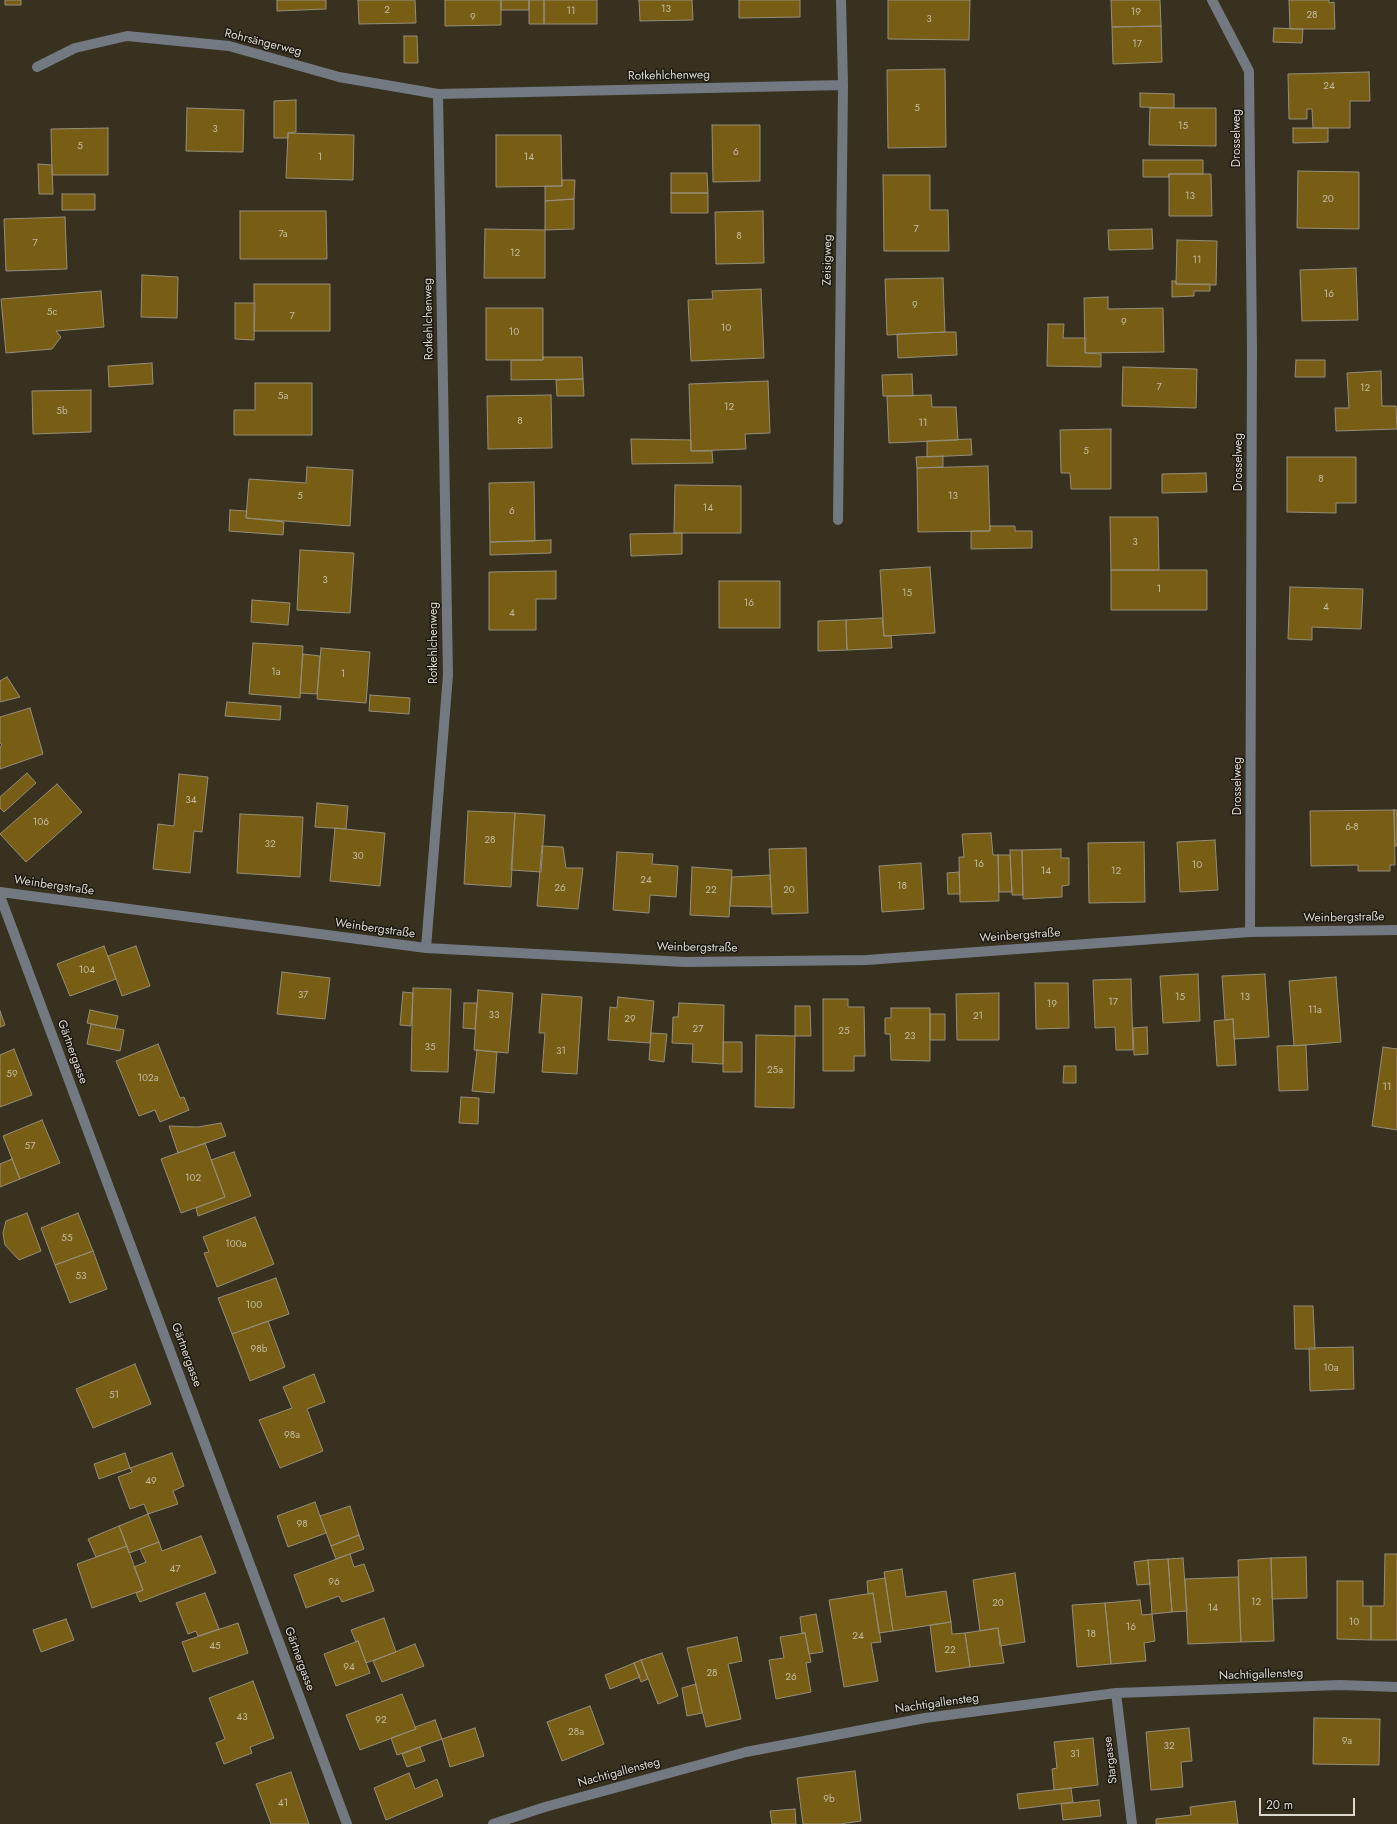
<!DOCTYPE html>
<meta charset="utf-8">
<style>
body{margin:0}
#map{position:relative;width:1397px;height:1824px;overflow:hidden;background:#383120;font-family:Jost,sans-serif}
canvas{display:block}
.scale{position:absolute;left:1259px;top:1798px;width:96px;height:18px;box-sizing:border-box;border:2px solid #ded9cf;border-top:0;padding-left:5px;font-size:12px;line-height:14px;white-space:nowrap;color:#ded9cf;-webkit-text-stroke:3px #1c1912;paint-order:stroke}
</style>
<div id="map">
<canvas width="1397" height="1824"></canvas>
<div class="scale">20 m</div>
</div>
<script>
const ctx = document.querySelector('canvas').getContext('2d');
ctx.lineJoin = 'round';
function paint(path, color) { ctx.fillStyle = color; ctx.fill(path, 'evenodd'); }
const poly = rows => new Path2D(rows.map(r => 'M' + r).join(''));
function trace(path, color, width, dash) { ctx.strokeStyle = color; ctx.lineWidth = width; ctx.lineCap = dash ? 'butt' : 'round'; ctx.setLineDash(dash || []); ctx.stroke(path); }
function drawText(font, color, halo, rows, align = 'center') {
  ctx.font = font + ' Jost,sans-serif'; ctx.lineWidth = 3; ctx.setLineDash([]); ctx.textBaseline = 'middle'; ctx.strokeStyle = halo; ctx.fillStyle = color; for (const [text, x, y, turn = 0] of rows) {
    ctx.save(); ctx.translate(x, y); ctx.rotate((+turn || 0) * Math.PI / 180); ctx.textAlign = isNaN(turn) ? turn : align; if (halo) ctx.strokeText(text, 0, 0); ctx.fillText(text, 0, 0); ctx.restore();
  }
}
const building = poly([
 [5,0,21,0,21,5,5,5,5,0],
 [277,0,326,0,326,9,277,11,277,0],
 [358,0,415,0,416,23,359,24,358,0],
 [445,0,501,0,501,25,445,26,445,0],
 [501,0,529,0,529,10,501,10,501,0],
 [529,0,544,0,544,24,529,24,529,0],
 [544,0,597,0,597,24,544,24,544,0],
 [639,0,692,0,693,20,640,21,639,0],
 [739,0,800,0,800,17,739,18,739,0],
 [888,0,970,0,969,40,888,39,888,0],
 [1111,0,1160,0,1161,26,1112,27,1111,0],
 [1289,0,1329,0,1329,3,1334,2,1335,29,1290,29,1289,0],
 [1161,26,1162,62,1113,64,1112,27,1161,26],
 [1274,28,1303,29,1302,43,1273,42,1274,28],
 [404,36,417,36,418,63,404,63,404,36],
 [945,69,946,147,888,148,887,70,945,69],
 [1369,72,1370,101,1350,101,1350,128,1313,128,1312,109,1307,109,1307,119,1289,119,1288,74,1369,72],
 [1140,93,1174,94,1174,108,1140,107,1140,93],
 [296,100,296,132,288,133,288,138,274,138,274,101,296,100],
 [187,108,244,110,243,152,186,151,187,108],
 [1150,108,1216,108,1216,146,1149,145,1150,108],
 [712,125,760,125,760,181,713,182,712,125],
 [108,128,108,175,52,175,51,129,108,128],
 [1293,128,1328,128,1328,142,1293,143,1293,128],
 [288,133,354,135,353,180,286,178,288,133],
 [496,135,561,135,562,186,496,187,496,135],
 [1143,160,1203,160,1203,174,1169,174,1169,177,1143,177,1143,160],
 [38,164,52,165,53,194,39,194,38,164],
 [1298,171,1359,172,1359,229,1297,228,1298,171],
 [671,173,707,173,708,193,671,193,671,173],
 [1169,174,1211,174,1212,216,1169,216,1169,174],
 [883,175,930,175,930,210,948,210,949,251,884,251,883,175],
 [562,180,575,180,574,199,545,201,545,186,562,186,562,180],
 [671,193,708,193,708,213,671,213,671,193],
 [62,194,95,194,95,210,62,210,62,194],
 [574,199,574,229,545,230,545,201,574,199],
 [240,211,326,211,327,259,240,259,240,211],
 [763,211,764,263,716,264,715,212,763,211],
 [65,217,67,269,6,271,4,219,65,217],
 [485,229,545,230,545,278,484,278,485,229],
 [1152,229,1153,249,1109,250,1108,230,1152,229],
 [1177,240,1217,241,1216,285,1176,284,1177,240],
 [1356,268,1358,320,1302,321,1300,270,1356,268],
 [142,275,178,277,177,318,141,317,142,275],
 [943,278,945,332,887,335,885,279,943,278],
 [1172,281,1176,281,1176,284,1210,284,1210,291,1194,291,1194,296,1172,297,1172,281],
 [254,284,330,284,330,331,254,331,254,284],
 [761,289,764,358,691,361,688,300,713,299,712,291,761,289],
 [101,291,104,327,56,331,61,337,52,349,6,353,1,299,101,291],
 [1108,297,1108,309,1163,308,1164,352,1085,353,1084,298,1108,297],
 [235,303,255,303,254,340,235,339,235,303],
 [486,308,543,308,543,360,486,360,486,308],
 [1048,324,1064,324,1063,338,1086,338,1085,353,1101,354,1101,367,1047,366,1048,324],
 [945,332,956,332,957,355,898,358,897,334,945,332],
 [543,357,582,357,583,379,511,380,511,360,543,360,543,357],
 [1296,360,1325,360,1325,377,1295,377,1296,360],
 [152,363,153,384,109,387,108,366,152,363],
 [1123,367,1197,369,1196,408,1122,406,1123,367],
 [1381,371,1382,406,1396,406,1397,429,1336,431,1335,408,1349,408,1347,373,1381,371],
 [912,374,913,396,883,396,882,375,912,374],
 [583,379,584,396,557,396,556,380,583,379],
 [768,381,770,433,745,434,746,449,691,451,689,384,768,381],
 [255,383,312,383,312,435,234,435,234,410,255,410,255,383],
 [91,390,91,432,33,434,32,391,91,390],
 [551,395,552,448,488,449,487,396,551,395],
 [931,395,932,407,956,407,958,440,889,443,887,396,931,395],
 [1111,429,1111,489,1071,489,1070,473,1061,473,1060,430,1111,429],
 [631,439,691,440,691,451,712,451,713,463,632,464,631,439],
 [971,439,972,455,927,457,927,441,971,439],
 [943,456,943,467,917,468,916,457,943,456],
 [1287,457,1356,457,1356,503,1336,503,1336,513,1287,512,1287,457],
 [988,466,990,531,918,532,917,468,988,466],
 [307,467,353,470,350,526,246,518,249,479,306,483,307,467],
 [1206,473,1207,492,1162,493,1162,474,1206,473],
 [534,482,535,541,490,542,489,483,534,482],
 [675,485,741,486,741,533,674,533,675,485],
 [230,510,247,511,246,518,284,522,283,535,229,531,230,510],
 [1110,517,1158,517,1159,570,1111,570,1110,517],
 [990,526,1015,526,1015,531,1032,531,1032,548,971,549,971,531,990,531,990,526],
 [682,533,682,554,631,556,630,534,682,533],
 [551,540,551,553,490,555,490,542,551,540],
 [300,550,354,553,350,613,297,610,300,550],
 [930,567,935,633,884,636,880,570,930,567],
 [1111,570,1207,570,1207,610,1111,610,1111,570],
 [556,571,556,599,536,599,536,630,489,630,489,572,556,571],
 [719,581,780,581,780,628,719,628,719,581],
 [1290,587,1363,589,1361,629,1312,627,1312,640,1288,639,1290,587],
 [252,600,290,603,288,625,251,622,252,600],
 [882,618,884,636,891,636,892,648,847,650,846,620,882,618],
 [846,620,847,650,818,651,818,621,846,620],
 [253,643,303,646,300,698,249,694,253,643],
 [321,648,370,652,366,703,317,699,321,648],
 [303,654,320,656,317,694,300,693,303,654],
 [7,677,20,697,0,702,0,681,7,677],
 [370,695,410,698,409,714,369,711,370,695],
 [227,702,281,706,280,720,225,716,227,702],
 [30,708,43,754,0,769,0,747,2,745,0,743,0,717,30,708],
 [27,773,36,783,4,812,0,808,0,797,27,773],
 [179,774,208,777,202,832,194,831,190,873,153,869,158,824,174,826,179,774],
 [57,784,82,812,26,862,0,834,57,784],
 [317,803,348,806,346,829,315,827,317,803],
 [1394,810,1397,810,1397,846,1395,846,1394,810],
 [1394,810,1395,865,1390,865,1390,871,1358,871,1358,865,1311,866,1310,811,1394,810],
 [468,811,515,813,511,887,464,884,468,811],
 [515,813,545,815,541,872,511,870,515,813],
 [240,814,303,817,300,877,237,873,240,814],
 [335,828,385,833,380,886,330,881,335,828],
 [991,833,993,855,998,855,999,901,960,902,959,857,964,857,962,834,991,833],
 [1215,840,1218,890,1180,892,1177,842,1215,840],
 [1144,842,1145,902,1089,903,1088,843,1144,842],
 [542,846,563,847,566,868,583,868,578,909,537,906,542,846],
 [806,848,808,913,772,914,769,849,806,848],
 [1061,849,1061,858,1069,858,1069,885,1062,886,1062,897,1023,899,1022,850,1061,849],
 [1010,850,1022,850,1023,895,1012,895,1010,850],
 [617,852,653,854,652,864,678,866,676,897,650,895,649,913,613,910,617,852],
 [998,855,1010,855,1012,892,999,892,998,855],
 [921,863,924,909,882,912,879,866,921,863],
 [692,867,732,870,729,917,690,915,692,867],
 [959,872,960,894,948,894,947,873,959,872],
 [770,875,772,907,730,906,732,877,770,875],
 [104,946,116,979,70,996,57,964,104,946],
 [136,946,150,986,122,996,108,956,136,946],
 [282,972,330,978,325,1019,277,1014,282,972],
 [1198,974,1200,1021,1163,1023,1160,976,1198,974],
 [1265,974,1269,1037,1234,1039,1233,1019,1225,1020,1222,976,1265,974],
 [1336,977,1341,1042,1294,1046,1289,981,1336,977],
 [1131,979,1133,1050,1116,1050,1115,1027,1095,1028,1093,980,1131,979],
 [1035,983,1068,983,1069,1028,1036,1029,1035,983],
 [413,988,451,989,448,1072,411,1071,413,988],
 [478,990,513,993,508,1053,474,1050,478,990],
 [403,992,413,993,411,1026,400,1025,403,992],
 [999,993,999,1040,957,1040,956,994,999,993],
 [542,994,582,997,577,1074,542,1072,545,1033,539,1033,542,994],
 [618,997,654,1001,650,1043,608,1040,610,1007,617,1008,618,997],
 [823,999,848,999,848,1007,864,1007,865,1056,854,1056,854,1071,823,1071,823,999],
 [464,1003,477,1003,475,1029,463,1028,464,1003],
 [679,1003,724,1005,723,1064,692,1062,693,1044,672,1043,673,1017,678,1017,679,1003],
 [795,1006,810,1006,811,1036,795,1036,795,1006],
 [891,1008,930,1008,930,1061,891,1060,890,1034,885,1034,885,1018,891,1018,891,1008],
 [90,1010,118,1016,115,1029,87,1023,90,1010],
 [0,1011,5,1025,0,1027,0,1011],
 [930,1014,945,1014,945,1040,930,1040,930,1014],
 [1233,1019,1236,1065,1217,1066,1214,1021,1233,1019],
 [91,1024,124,1030,120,1051,87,1044,91,1024],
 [1147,1027,1148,1054,1134,1055,1133,1028,1147,1027],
 [651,1033,667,1034,664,1062,649,1060,651,1033],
 [756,1035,795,1036,794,1108,755,1107,756,1035],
 [723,1042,742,1042,742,1072,723,1072,723,1042],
 [158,1044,180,1098,184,1097,189,1110,160,1122,155,1110,139,1116,116,1061,158,1044],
 [1306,1045,1308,1090,1279,1091,1277,1046,1306,1045],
 [1383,1047,1397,1049,1397,1130,1372,1126,1383,1047],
 [14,1049,32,1095,0,1107,0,1055,14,1049],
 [477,1050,497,1052,494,1093,472,1091,477,1050],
 [1064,1066,1076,1066,1076,1083,1063,1083,1064,1066],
 [461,1097,479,1098,478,1124,459,1123,461,1097],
 [42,1120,60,1163,20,1179,3,1136,42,1120],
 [221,1123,226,1136,178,1153,169,1126,198,1127,221,1123],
 [205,1143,225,1197,181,1213,161,1159,205,1143],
 [234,1152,251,1196,198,1216,196,1208,225,1197,211,1160,234,1152],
 [12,1159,20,1179,0,1187,0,1164,12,1159],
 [27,1213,41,1251,19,1260,5,1245,3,1233,6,1221,27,1213],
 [78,1213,93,1251,55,1265,41,1228,78,1213],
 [255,1217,274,1264,217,1287,204,1253,209,1252,203,1237,255,1217],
 [93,1251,107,1289,70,1303,55,1265,93,1251],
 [276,1278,289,1314,232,1334,218,1298,276,1278],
 [1294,1306,1313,1306,1315,1349,1295,1349,1294,1306],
 [268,1321,285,1367,250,1381,232,1334,268,1321],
 [1353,1347,1354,1389,1310,1391,1309,1348,1353,1347],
 [135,1364,151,1404,93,1428,76,1389,135,1364],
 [314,1374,325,1402,307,1409,323,1451,280,1468,259,1420,292,1408,283,1387,314,1374],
 [125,1453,130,1468,99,1479,94,1464,125,1453],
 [172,1453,184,1486,173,1491,178,1504,148,1514,144,1504,130,1509,118,1477,132,1472,130,1468,172,1453],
 [315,1502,326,1533,288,1547,277,1516,315,1502],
 [350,1506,359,1535,331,1546,320,1516,350,1506],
 [148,1514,159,1542,129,1553,119,1526,148,1514],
 [119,1526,127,1546,96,1557,88,1539,119,1526],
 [359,1535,364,1549,336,1559,331,1546,359,1535],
 [201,1536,216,1573,140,1602,136,1593,143,1590,134,1567,146,1562,140,1549,159,1542,162,1551,201,1536],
 [127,1546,143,1590,92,1608,77,1564,127,1546],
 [350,1554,354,1567,364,1564,374,1591,342,1602,339,1596,306,1608,294,1575,350,1554],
 [1385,1554,1397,1554,1397,1640,1371,1640,1371,1606,1384,1606,1385,1554],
 [1306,1557,1307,1598,1272,1599,1271,1558,1306,1557],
 [1183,1558,1187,1611,1172,1612,1168,1559,1183,1558],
 [1271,1558,1274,1641,1241,1642,1238,1560,1271,1558],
 [1168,1559,1172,1612,1152,1614,1148,1560,1168,1559],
 [1148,1560,1150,1584,1137,1585,1134,1562,1148,1560],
 [902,1569,906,1597,946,1591,951,1622,893,1631,884,1572,902,1569],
 [1015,1573,1025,1642,1000,1646,998,1628,980,1631,973,1580,1015,1573],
 [1238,1577,1241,1642,1188,1644,1185,1579,1238,1577],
 [885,1578,893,1631,879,1633,873,1593,868,1594,867,1581,885,1578],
 [1337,1581,1363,1581,1363,1606,1371,1606,1371,1640,1337,1639,1337,1581],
 [205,1593,219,1629,198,1636,196,1631,188,1634,176,1603,205,1593],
 [873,1593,881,1642,871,1643,878,1681,844,1687,829,1600,873,1593],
 [1140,1600,1142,1615,1152,1614,1155,1641,1144,1643,1146,1661,1111,1664,1105,1603,1140,1600],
 [1105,1603,1111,1664,1077,1667,1072,1605,1105,1603],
 [816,1614,823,1652,809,1654,805,1633,802,1633,800,1617,816,1614],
 [384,1618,396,1652,366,1663,358,1641,356,1642,351,1630,384,1618],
 [66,1619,74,1640,41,1652,33,1630,66,1619],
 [951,1622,952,1634,965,1633,970,1667,936,1672,930,1625,951,1622],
 [238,1623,248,1653,193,1672,182,1642,238,1623],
 [998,1628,1004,1663,970,1667,965,1633,998,1628],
 [805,1633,811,1662,806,1663,811,1692,776,1699,769,1660,784,1658,780,1637,805,1633],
 [737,1637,742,1661,728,1664,741,1719,706,1727,687,1648,737,1637],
 [358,1641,370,1673,336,1686,324,1654,358,1641],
 [415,1644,424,1666,382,1682,373,1661,415,1644],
 [662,1653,678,1696,658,1704,641,1660,662,1653],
 [641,1660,648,1679,641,1682,634,1663,641,1660],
 [634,1663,640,1677,610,1689,605,1675,634,1663],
 [253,1681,274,1738,250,1747,252,1753,224,1764,216,1743,225,1739,209,1698,253,1681],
 [696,1684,702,1713,687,1716,682,1688,696,1684],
 [402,1694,416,1729,360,1750,346,1715,402,1694],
 [590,1706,604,1744,562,1761,547,1722,590,1706],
 [1314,1718,1380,1719,1379,1765,1313,1764,1314,1718],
 [435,1720,442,1739,397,1755,391,1738,416,1729,415,1727,435,1720],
 [475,1728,484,1756,450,1767,442,1739,475,1728],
 [1189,1728,1192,1761,1181,1762,1183,1787,1151,1790,1146,1732,1189,1728],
 [1093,1738,1098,1785,1054,1790,1052,1769,1057,1768,1054,1742,1093,1738],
 [420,1747,425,1761,407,1767,402,1754,420,1747],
 [855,1771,861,1821,840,1824,803,1824,797,1778,855,1771],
 [291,1772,309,1824,271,1824,256,1784,291,1772],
 [409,1773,415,1789,437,1779,443,1796,386,1820,374,1788,409,1773],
 [1071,1788,1073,1802,1019,1809,1017,1794,1071,1788],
 [1099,1800,1101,1816,1063,1820,1061,1804,1099,1800],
 [1235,1801,1238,1824,1156,1824,1156,1819,1191,1815,1190,1807,1235,1801],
 [795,1809,796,1824,772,1824,770,1811,795,1809]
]);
paint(building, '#785e15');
trace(building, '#968d7a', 1);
trace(poly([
 [1212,0,1249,71,1252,349,1250,932],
 [37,67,75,48,127,36,229,46,339,77,438,94],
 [838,520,843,85,841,0],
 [0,892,426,948,685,962,867,960,1250,932,1397,930],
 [0,896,347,1824],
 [426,948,448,675,438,94,843,85],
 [1116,1693,1132,1824],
 [493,1824,545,1807,746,1752,925,1718,1116,1693,1340,1685,1397,1687]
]), '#727980', 10);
drawText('10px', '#c4baa0', null, [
 ["13",666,10],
 ["2",387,11],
 ["11",571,12],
 ["19",1136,13],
 ["28",1312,16],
 ["9",473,18],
 ["3",929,20],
 ["17",1137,45],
 ["24",1329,87],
 ["5",917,109],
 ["15",1183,127],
 ["3",215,130],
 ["5",80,147],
 ["6",736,153],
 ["1",320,158],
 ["14",529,158],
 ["13",1190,197],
 ["20",1328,200],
 ["7",916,230],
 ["7a",283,235],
 ["8",739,237],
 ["7",35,244],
 ["12",515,254],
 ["11",1197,261],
 ["16",1329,295],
 ["9",915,306],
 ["5c",52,313],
 ["7",292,317],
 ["9",1124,323],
 ["10",726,329],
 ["10",514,333],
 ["7",1159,388],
 ["12",1365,389],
 ["5a",283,397],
 ["12",729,408],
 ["5b",62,412],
 ["8",520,422],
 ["11",923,424],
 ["5",1086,452],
 ["8",1321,480],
 ["5",300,497],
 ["13",953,497],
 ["14",708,509],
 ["6",512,512],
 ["3",1135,543],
 ["3",325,581],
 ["1",1159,590],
 ["15",907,594],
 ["16",749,604],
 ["4",1326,608],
 ["4",512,614],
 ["1a",276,673],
 ["1",343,675],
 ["34",191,801],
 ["106",41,823],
 ["6-8",1352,828],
 ["28",490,841],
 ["32",270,845],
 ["30",358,857],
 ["16",979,865],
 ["10",1197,866],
 ["14",1046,872],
 ["12",1116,872],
 ["24",646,881],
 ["18",902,887],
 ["26",560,889],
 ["22",711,891],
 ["20",789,891],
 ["104",87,971],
 ["37",303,996],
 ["15",1180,998],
 ["13",1245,998],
 ["17",1113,1003],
 ["19",1052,1005],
 ["11a",1315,1011],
 ["33",494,1016],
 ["21",978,1017],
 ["29",630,1020],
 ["27",698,1030],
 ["25",844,1032],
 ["23",910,1037],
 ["35",430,1048],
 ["31",561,1052],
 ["25a",775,1071],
 ["59",12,1075],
 ["102a",148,1079],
 ["11",1387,1088],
 ["57",30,1147],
 ["102",193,1179],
 ["55",67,1239],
 ["100a",236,1245],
 ["53",81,1277],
 ["100",254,1306],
 ["98b",259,1350],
 ["10a",1331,1369],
 ["51",114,1396],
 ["98a",292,1436],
 ["49",151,1482],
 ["98",302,1525],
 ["47",175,1570],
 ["96",334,1583],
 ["12",1256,1603],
 ["20",998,1604],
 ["14",1213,1609],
 ["10",1354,1623],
 ["16",1131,1628],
 ["18",1091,1635],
 ["24",858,1637],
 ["45",215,1647],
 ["22",950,1651],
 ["94",349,1668],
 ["28",712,1674],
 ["26",791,1678],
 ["43",242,1718],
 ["92",381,1721],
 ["28a",576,1733],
 ["9a",1347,1742],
 ["32",1169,1747],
 ["31",1075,1755],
 ["9b",829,1800],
 ["41",283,1804]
]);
drawText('12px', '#ded9cf', '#1c1912', [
 ["Rohrsängerweg",263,43,14],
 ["Rotkehlchenweg",669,76,-1],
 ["Drosselweg",1237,138,-90],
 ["Zeisigweg",828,260,-89],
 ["Rotkehlchenweg",429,319,-91],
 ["Drosselweg",1239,462,-90],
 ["Rotkehlchenweg",434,643,-90],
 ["Drosselweg",1238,786,-90],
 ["Weinbergstraße",54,886,8],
 ["Weinbergstraße",1344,918,-1],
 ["Weinbergstraße",375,929,8],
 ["Weinbergstraße",1020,936,-4],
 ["Weinbergstraße",697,948,1],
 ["Gärtnergasse",72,1052,70],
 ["Gärtnergasse",186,1355,70],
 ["Gärtnergasse",299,1659,70],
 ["Nachtigallensteg",1261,1675,-2],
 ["Nachtigallensteg",937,1704,-8],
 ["Stargasse",1111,1760,-97],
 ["Nachtigallensteg",619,1773,-15]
]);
</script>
